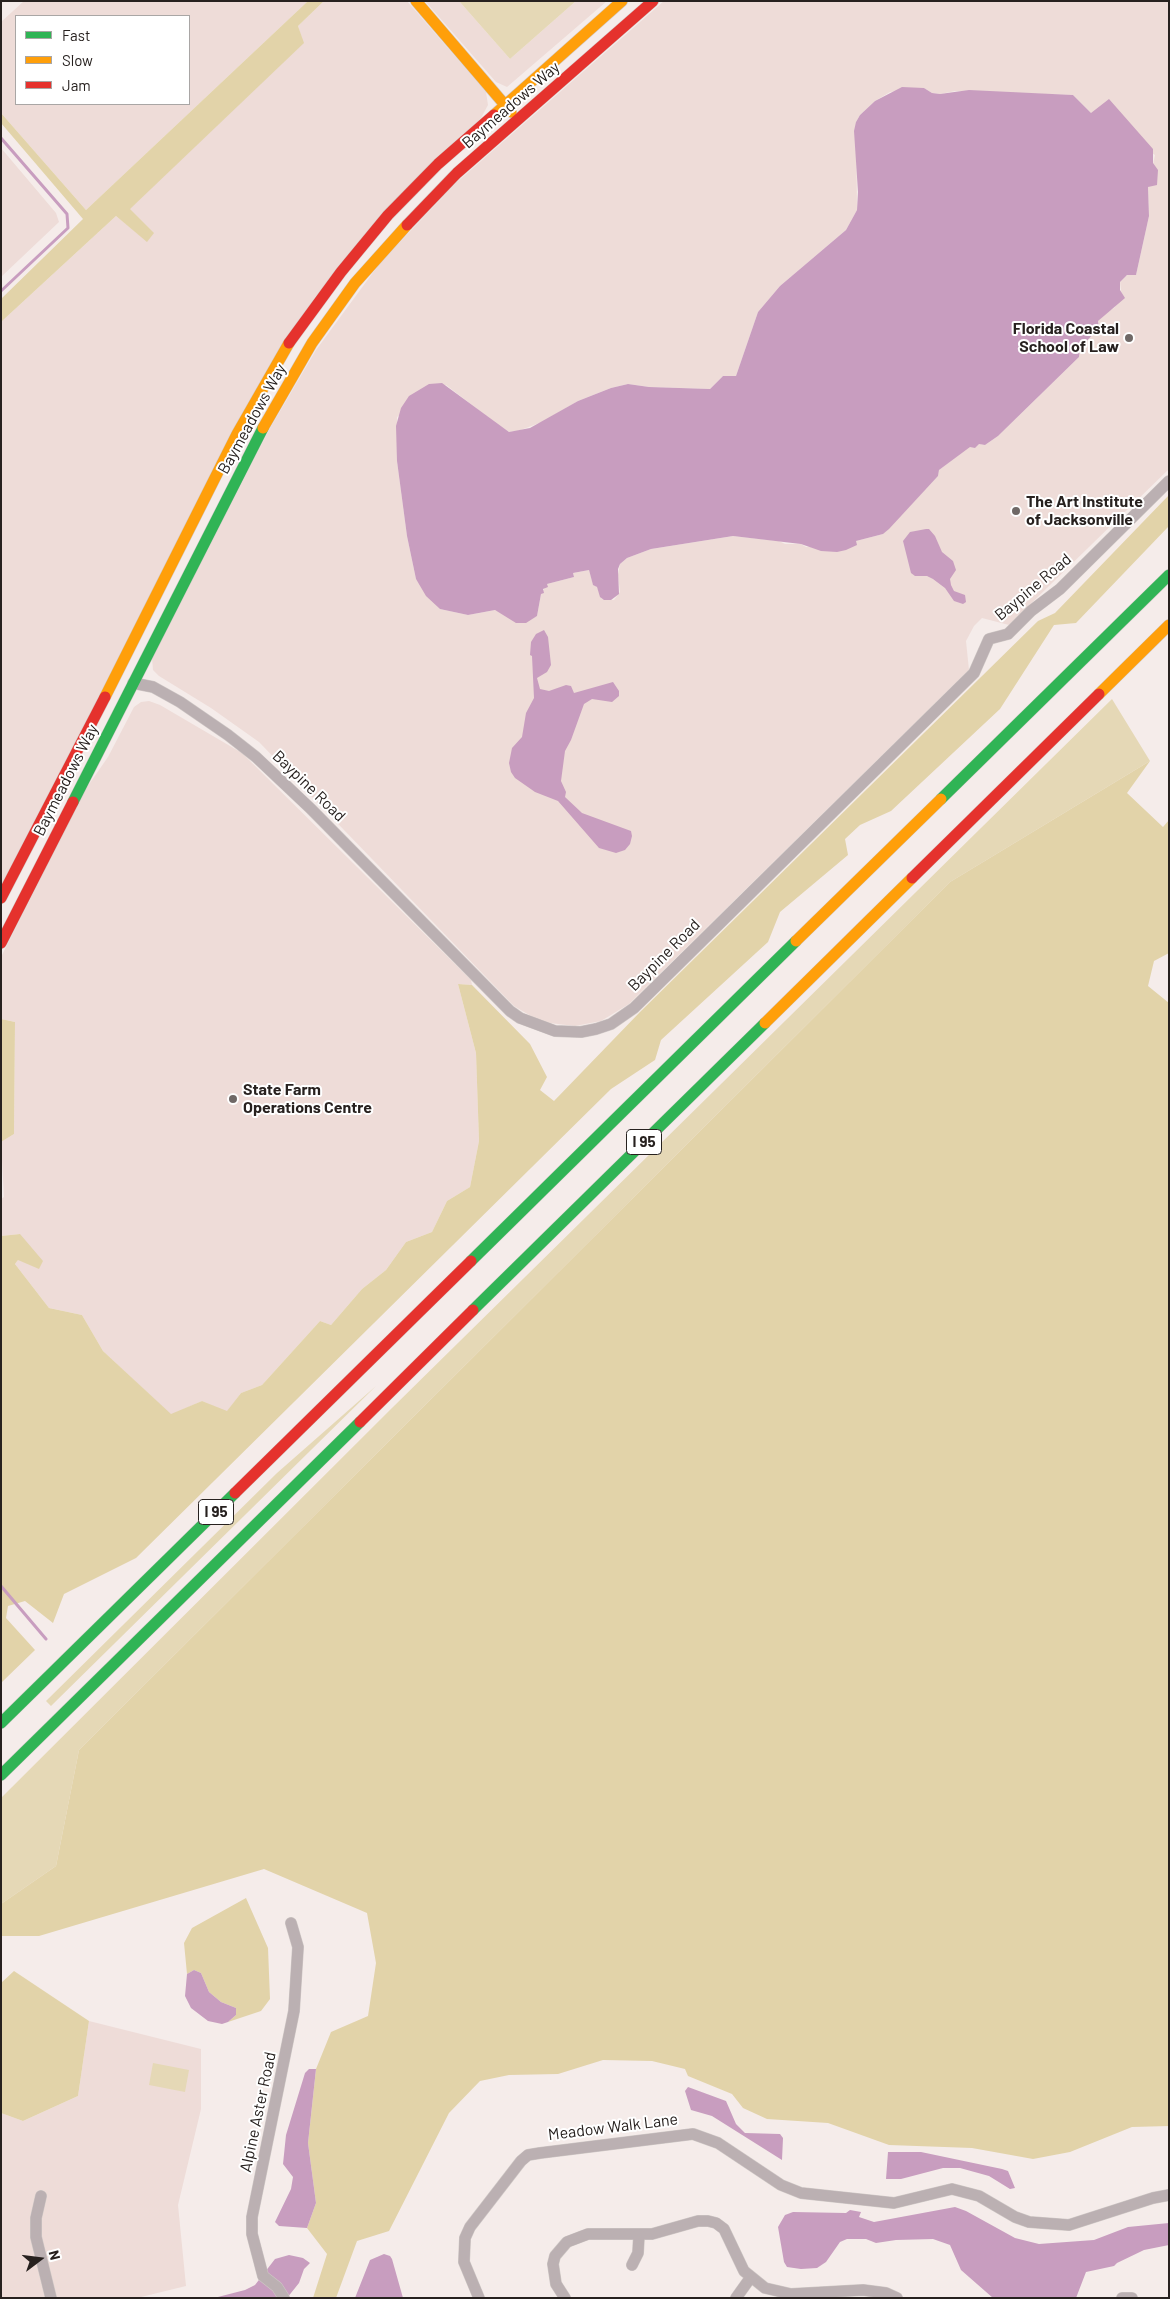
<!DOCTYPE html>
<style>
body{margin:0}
#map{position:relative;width:1170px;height:2299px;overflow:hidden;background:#f5ecea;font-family:Barlow,sans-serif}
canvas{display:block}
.frame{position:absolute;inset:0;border:2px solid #27211f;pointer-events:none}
.legend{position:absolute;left:15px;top:15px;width:175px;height:90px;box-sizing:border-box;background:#fff;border:1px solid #a9a6a5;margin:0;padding:6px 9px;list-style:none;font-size:15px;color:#27211f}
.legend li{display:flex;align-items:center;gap:10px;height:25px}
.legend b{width:25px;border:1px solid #a9a6a5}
.north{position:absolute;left:15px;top:2234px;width:50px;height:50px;-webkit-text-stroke:4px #fff;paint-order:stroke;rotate:75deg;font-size:14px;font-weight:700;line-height:20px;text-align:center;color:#27211f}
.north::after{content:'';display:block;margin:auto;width:18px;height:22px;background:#27211f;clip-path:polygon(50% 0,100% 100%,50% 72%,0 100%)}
</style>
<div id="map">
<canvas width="1170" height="2299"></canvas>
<div class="frame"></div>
<ul class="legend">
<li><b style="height:6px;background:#30b455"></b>Fast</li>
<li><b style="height:6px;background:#ff9f0a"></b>Slow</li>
<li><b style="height:6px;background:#e5322d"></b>Jam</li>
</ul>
<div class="north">N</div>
</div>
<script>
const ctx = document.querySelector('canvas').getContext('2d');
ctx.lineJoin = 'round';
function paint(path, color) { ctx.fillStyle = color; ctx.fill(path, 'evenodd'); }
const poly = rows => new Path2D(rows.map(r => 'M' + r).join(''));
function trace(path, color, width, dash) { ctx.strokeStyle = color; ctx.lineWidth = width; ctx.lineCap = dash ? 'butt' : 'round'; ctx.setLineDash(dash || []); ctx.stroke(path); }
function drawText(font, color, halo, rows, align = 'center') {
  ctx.font = font + ' Barlow,sans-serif'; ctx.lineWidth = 4; ctx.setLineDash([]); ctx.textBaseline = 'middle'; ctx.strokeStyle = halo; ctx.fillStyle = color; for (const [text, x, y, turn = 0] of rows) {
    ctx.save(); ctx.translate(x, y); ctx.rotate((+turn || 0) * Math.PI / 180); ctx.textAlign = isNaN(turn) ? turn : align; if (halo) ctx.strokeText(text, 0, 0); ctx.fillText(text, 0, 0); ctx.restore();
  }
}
paint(poly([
 [24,1,308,1,86,210,1,113,1,22],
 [16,16,189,16,189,104,16,104],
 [324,1,407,1,486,92,488,105,481,118,315,297,1,887,1,322,116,216,147,241,153,233,129,209,303,43,298,26],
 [425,1,459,1,510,59,576,1,607,1,507,87,496,82],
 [664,1,1169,1,1169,469,1009,625,982,618,974,626,966,641,969,670,629,1004,601,1021,575,1026,541,1022,514,1006,259,742,211,708,159,676,153,670,152,658,269,430,316,350,380,263,457,182],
 [924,88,932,93,940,94,955,91,1073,95,1091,113,1155,155,1148,187,1149,216,1136,275,1127,275,1120,282,1122,298,1114,308,1106,312,1098,321,1099,328,1080,348,1079,357,998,436,985,445,979,444,970,446,939,470,938,476,883,534,856,541,806,547,801,544,785,544,779,541,733,536,651,549,627,558,620,564,618,575,620,592,614,600,602,599,597,587,593,584,589,570,573,573,574,577,547,584,541,594,537,616,523,623,495,610,468,615,440,609,416,579,407,536,397,461,397,417,446,385,498,425,509,432,518,431,542,422,578,401,611,388,628,384,649,387,710,389,723,376,736,376,758,312,780,286,846,230,857,210,856,122,860,115,875,101,890,92],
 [1,148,56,213,59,222,1,277],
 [149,701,160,705,242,753,471,980,472,985,458,984,476,1053,479,1141,470,1187,447,1201,432,1232,406,1242,386,1270,362,1289,331,1325,320,1321,262,1385,241,1393,227,1412,202,1401,171,1415,103,1351,82,1315,49,1308,15,1264,18,1260,20,1234,1,1236,1,1199,4,1197,1,1142,14,1134,15,1022,1,1019,1,957,85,790,108,757,134,707,141,702],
 [89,2021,201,2049,201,2109,178,2205,186,2286,137,2298,1,2298,1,2113,23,2121,78,2096]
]), '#eedcd8');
paint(poly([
 [459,1,576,1,510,59],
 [1112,699,1150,761,950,882,79,1750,56,1866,1,1904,1,1798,393,1407],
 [376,1386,51,1706,46,1701,277,1473],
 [153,2063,189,2070,185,2092,149,2085]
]), '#e5d8b6');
paint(poly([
 [308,1,324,1,298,26,304,43,130,209,154,233,147,242,116,216,1,322,1,299,83,219,1,123,1,113,86,210],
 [1169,495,1169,526,1076,623,1054,625,1000,709,891,811,860,825,845,839,848,855,780,912,768,942,661,1040,655,1060,611,1089,136,1558,64,1594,53,1623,25,1601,8,1606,6,1618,35,1650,1,1683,1,1236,20,1234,43,1261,39,1269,18,1260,15,1264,49,1308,82,1315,103,1351,171,1414,202,1401,227,1411,241,1393,262,1385,320,1321,331,1325,362,1289,386,1270,406,1242,432,1232,447,1201,470,1187,479,1141,476,1053,458,984,472,985,530,1044,547,1077,540,1090,554,1101,640,1012,1038,621,1055,613],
 [1150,761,1127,793,1163,827,1169,820,1169,953,1154,961,1148,986,1169,1003,1169,2126,1132,2127,1070,2152,1033,2159,972,2148,889,2145,828,2123,767,2119,743,2108,732,2094,688,2076,685,2069,652,2061,603,2060,558,2074,509,2075,480,2081,449,2113,389,2231,357,2241,336,2298,313,2298,327,2254,307,2228,316,2203,308,2143,316,2069,331,2032,368,2016,376,1963,367,1913,264,1869,39,1936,1,1936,1,1904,56,1866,79,1750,950,882],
 [1,1019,15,1022,14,1134,1,1142],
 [246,1898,268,1948,270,1999,261,2011,228,2022,236,2015,236,2008,221,2002,209,1992,201,1973,194,1970,187,1974,184,1943,192,1928],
 [14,1971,89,2021,78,2096,23,2121,1,2113,1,1983]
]), '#e2d3a9');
paint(poly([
 [902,87,924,88,932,93,940,94,969,90,1073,95,1091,113,1109,99,1153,149,1153,163,1158,170,1157,185,1148,187,1149,216,1136,275,1127,275,1120,282,1120,290,1125,298,1098,321,1099,328,1080,348,1079,357,998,436,985,445,979,444,975,448,970,447,939,470,938,476,889,529,883,534,856,541,857,545,846,550,837,552,821,551,801,544,733,536,651,549,627,558,620,564,618,569,619,594,611,600,604,600,600,597,597,587,593,585,589,570,573,573,574,577,547,584,548,587,543,589,544,593,541,594,537,616,526,623,516,623,495,610,468,615,440,609,426,596,416,579,407,536,397,461,396,426,401,408,409,396,429,384,442,383,509,432,530,428,578,401,611,388,628,384,649,387,710,389,723,376,736,376,758,312,780,286,846,230,857,210,858,192,854,131,856,122,860,115,875,101],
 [926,529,929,529,935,536,942,552,953,561,956,570,950,579,951,585,954,591,965,595,966,602,963,604,954,601,945,588,933,579,927,576,915,576,911,573,903,541,910,532],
 [544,630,548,637,551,665,547,672,537,678,540,689,549,691,566,685,571,686,574,693,613,682,619,691,619,696,612,702,592,699,584,704,571,740,565,751,561,781,566,792,565,797,582,813,631,831,632,836,630,844,625,850,616,853,599,848,558,801,535,792,515,778,511,772,509,763,512,748,522,737,526,713,534,698,532,656,530,655,531,642,536,634],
 [194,1970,201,1973,209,1992,221,2002,236,2008,236,2015,228,2022,222,2024,208,2021,191,2008,185,1996,187,1974],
 [309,2069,316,2069,308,2143,316,2203,307,2228,279,2226,275,2222,291,2189,293,2177,283,2164,286,2135,305,2073],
 [688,2087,726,2101,736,2124,745,2133,780,2134,783,2138,782,2160,712,2116,691,2110,685,2091],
 [888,2152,921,2152,1002,2169,1008,2171,1015,2188,1010,2189,989,2176,960,2168,943,2168,901,2179,886,2179],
 [955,2207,966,2211,1015,2238,1039,2244,1094,2240,1128,2227,1169,2223,1169,2245,1144,2250,1117,2263,1114,2266,1086,2272,1076,2298,993,2298,961,2270,950,2245,933,2239,896,2240,876,2243,866,2239,847,2239,840,2242,826,2262,817,2268,801,2269,787,2267,784,2262,778,2227,785,2215,793,2212,846,2213,850,2210,861,2212,859,2217,874,2222],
 [384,2254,390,2256,392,2259,403,2298,355,2298,370,2260],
 [289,2255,303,2258,310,2263,304,2269,299,2283,287,2298,214,2298,245,2290,255,2285,275,2259]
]), '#c89dbf');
trace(poly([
 [1,138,67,214,68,228,1,291],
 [1,1586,46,1639]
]), '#c89dbf', 3);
const street = poly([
 [133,683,153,687,180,702,228,735,256,757,311,809,510,1011,520,1018,555,1031,581,1032,596,1029,611,1024,634,1008,974,673,989,639,1008,634,1031,611,1060,589,1169,481],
 [41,2196,36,2218,36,2237,51,2298],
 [632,2265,638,2253,639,2235],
 [284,2298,277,2287,263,2276,252,2234,252,2217,294,2011,298,1947,291,1923],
 [479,2298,464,2262,465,2238,470,2227,521,2161,528,2155,540,2153,693,2134,718,2143,781,2185,801,2193,894,2203,952,2189,979,2196,1015,2217,1029,2222,1069,2225,1153,2198,1169,2195],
 [565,2298,556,2284,553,2264,555,2256,567,2242,588,2234,652,2234,698,2221,708,2221,716,2223,724,2229,744,2271,765,2288,791,2294,863,2290,886,2293,897,2298],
 [736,2298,751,2277],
 [1122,2298,1132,2298]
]);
const fast = poly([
 [941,799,1169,575],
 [73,802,263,428],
 [471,1261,796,941],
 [473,1310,765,1023],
 [1,1723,235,1493],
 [1,1775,360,1422]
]);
const slow = poly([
 [416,1,511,112],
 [494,115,622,1],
 [263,428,312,343,355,283,407,225],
 [1099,694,1169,625],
 [105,697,237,434,289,343],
 [796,941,941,799],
 [765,1023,912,878]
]);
const jam = poly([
 [407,225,457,173,653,1],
 [289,343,341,272,388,215,438,164,494,115],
 [912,878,1099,694],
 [1,898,105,697],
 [1,943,73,802],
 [360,1422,473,1310],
 [235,1493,471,1261]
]);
trace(street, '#cfc8c6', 12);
trace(fast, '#cfc8c6', 12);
trace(slow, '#cfc8c6', 12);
trace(jam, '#cfc8c6', 12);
trace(street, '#bbb0b2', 11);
trace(fast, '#30b455', 11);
trace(slow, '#ff9f0a', 11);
trace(jam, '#e5322d', 11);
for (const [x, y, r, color] of [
 [1129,338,5,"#6f6866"],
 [1016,511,5,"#6f6866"],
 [233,1099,5,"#6f6866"]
]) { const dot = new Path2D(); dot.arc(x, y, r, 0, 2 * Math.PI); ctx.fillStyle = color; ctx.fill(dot); trace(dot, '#fff', 2); }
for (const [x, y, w] of [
 [644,1142,35],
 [216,1512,35]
]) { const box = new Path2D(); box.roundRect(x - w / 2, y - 12.5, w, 25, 4); ctx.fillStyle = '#fff'; ctx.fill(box); trace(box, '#27211f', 1); }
drawText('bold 15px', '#27211f', null, [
 ["I 95",644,1142],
 ["I 95",216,1512]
]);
drawText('16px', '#27211f', '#fff', [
 ["Baymeadows Way",511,105,-41],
 ["Baymeadows Way",252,419,-61],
 ["Baypine Road",1033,587,-40],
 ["Baymeadows Way",66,780,-63],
 ["Baypine Road",309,786,44],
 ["Baypine Road",664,955,-45],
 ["Alpine Aster Road",258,2112,-78],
 ["Meadow Walk Lane",613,2127,-7]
]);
drawText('bold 16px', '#27211f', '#fff', [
 ["Florida Coastal",1119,329,"right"],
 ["School of Law",1119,347,"right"],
 ["The Art Institute",1026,502],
 ["of Jacksonville",1026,520],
 ["State Farm",243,1090],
 ["Operations Centre",243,1108]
], 'left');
</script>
